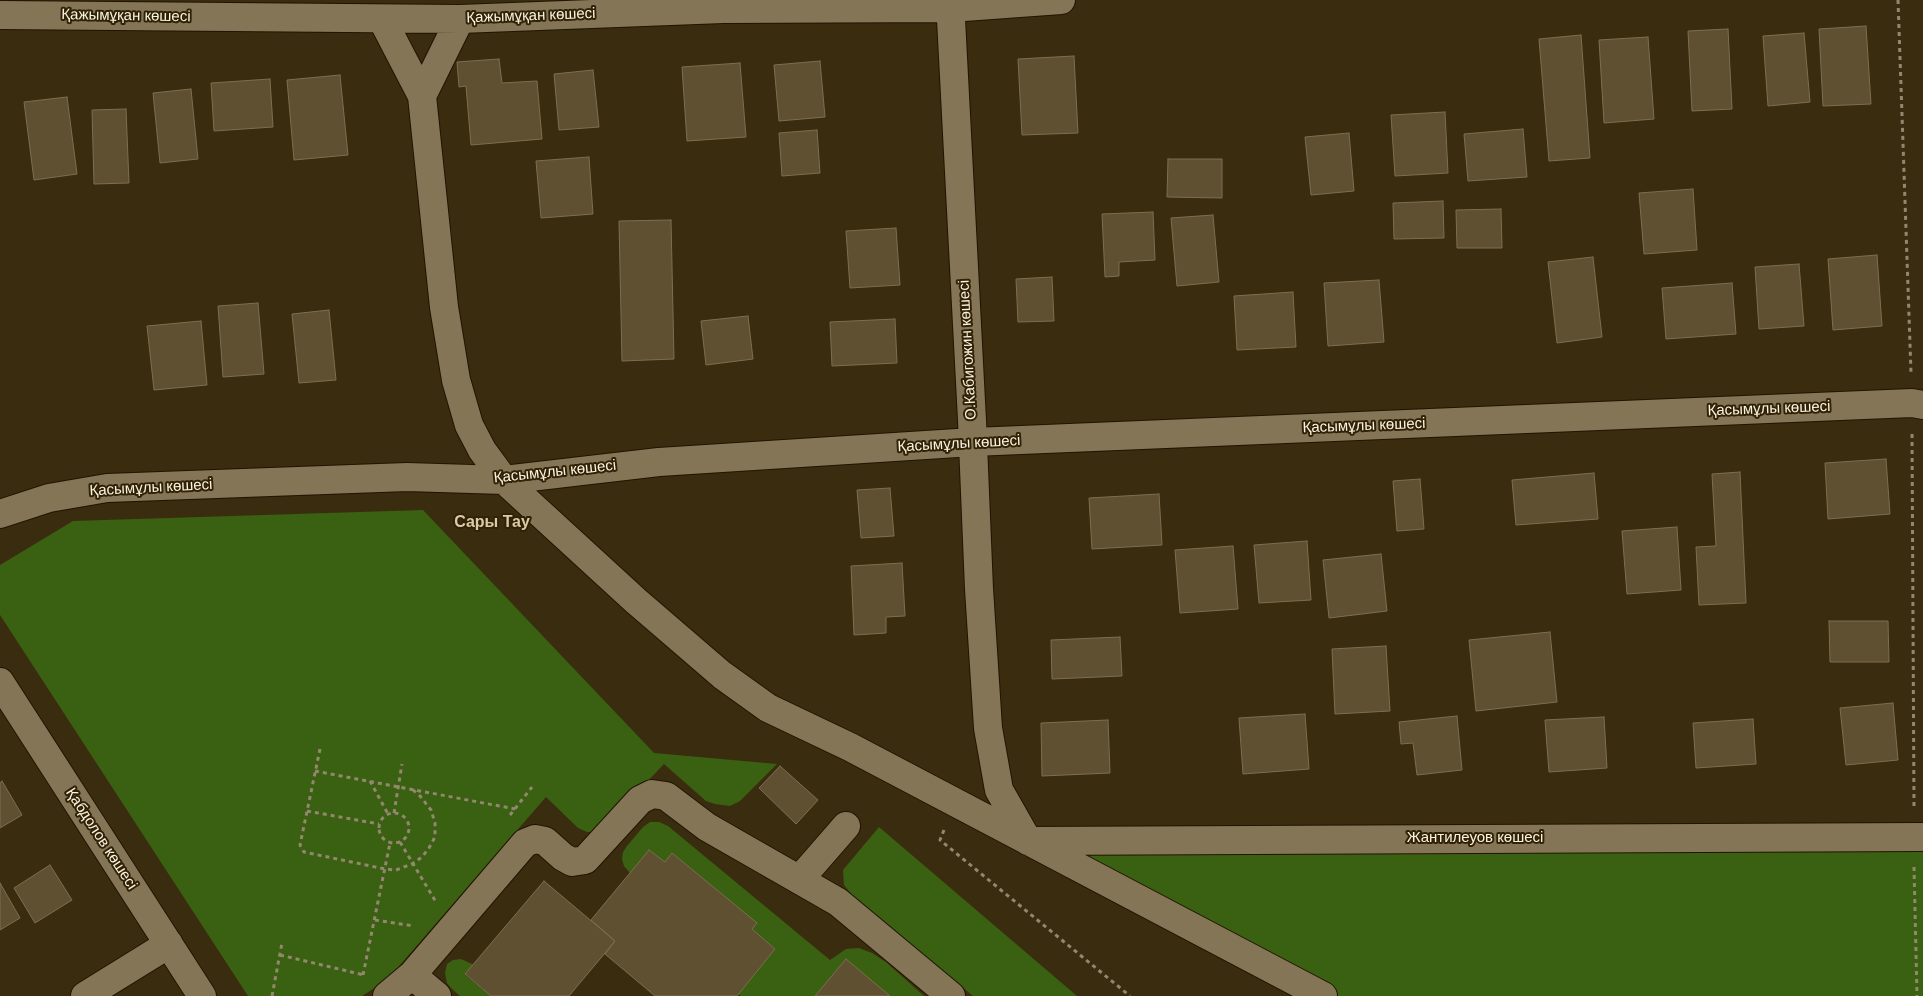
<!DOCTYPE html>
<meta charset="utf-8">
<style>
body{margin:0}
canvas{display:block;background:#3a2c0f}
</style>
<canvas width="1923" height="996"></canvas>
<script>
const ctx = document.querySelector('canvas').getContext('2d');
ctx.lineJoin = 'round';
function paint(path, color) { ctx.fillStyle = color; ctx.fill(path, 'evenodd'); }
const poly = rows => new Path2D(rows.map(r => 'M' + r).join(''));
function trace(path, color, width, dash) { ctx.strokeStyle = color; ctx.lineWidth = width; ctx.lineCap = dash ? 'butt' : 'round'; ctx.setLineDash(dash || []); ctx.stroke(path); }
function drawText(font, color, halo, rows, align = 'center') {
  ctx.font = font + ' Helvetica,sans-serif'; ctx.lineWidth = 4; ctx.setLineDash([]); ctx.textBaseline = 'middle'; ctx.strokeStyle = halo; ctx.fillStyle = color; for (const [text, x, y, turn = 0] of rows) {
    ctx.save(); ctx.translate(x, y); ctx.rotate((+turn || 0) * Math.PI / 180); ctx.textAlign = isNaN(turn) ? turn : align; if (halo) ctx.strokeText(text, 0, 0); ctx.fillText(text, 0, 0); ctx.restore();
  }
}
paint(poly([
 [423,510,654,753,777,764,740,801,730,806,715,804,706,801,664,764,603,828,595,832,587,832,578,828,546,797,387,980,362,996,248,996,0,615,0,565,73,521],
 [650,822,659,822,668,826,830,960,846,949,859,948,872,953,886,962,924,996,741,996,738,994,775,949,752,929,756,923,672,853,665,862,649,850,630,873,624,866,622,859,623,852,627,846,643,827],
 [879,827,1077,996,973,996,852,895,844,885,843,870],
 [1923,837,1923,996,1323,996,1028,841],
 [461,959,474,965,465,975,491,996,460,996,451,988,447,983,445,973,447,964,453,960]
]), '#3a6012');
const building = poly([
 [1866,26,1871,104,1823,106,1819,29,1866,26],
 [1728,29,1732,109,1692,111,1688,31,1728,29],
 [1804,33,1810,102,1768,106,1763,36,1804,33],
 [1581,35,1590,158,1549,161,1539,39,1581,35],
 [1648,37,1654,119,1604,123,1599,40,1648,37],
 [1074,56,1078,133,1022,135,1018,59,1074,56],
 [499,59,502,83,537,81,542,139,471,145,466,86,459,87,457,62,499,59],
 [820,61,825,117,779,121,774,65,820,61],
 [740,63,746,137,687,141,682,67,740,63],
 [593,70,599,127,559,130,554,74,593,70],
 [340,75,348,155,294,160,287,80,340,75],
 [270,79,273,127,214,131,211,83,270,79],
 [191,89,198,159,160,163,153,93,191,89],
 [67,97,77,174,34,180,24,102,67,97],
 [126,109,129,183,94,184,92,110,126,109],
 [1445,112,1448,173,1395,176,1391,115,1445,112],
 [1523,129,1527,177,1468,181,1464,134,1523,129],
 [817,130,820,173,782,176,779,133,817,130],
 [1349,133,1354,191,1311,195,1305,137,1349,133],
 [589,157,593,214,541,218,536,161,589,157],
 [1168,159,1222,159,1222,198,1167,197,1168,159],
 [1693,189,1697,250,1644,254,1639,193,1693,189],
 [1443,201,1444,238,1394,239,1393,203,1443,201],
 [1501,209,1502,248,1457,248,1456,210,1501,209],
 [1153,212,1155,260,1119,262,1119,276,1105,277,1102,214,1153,212],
 [1213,215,1219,282,1177,286,1171,218,1213,215],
 [671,220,674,359,622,361,619,221,671,220],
 [896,228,900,285,850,288,846,231,896,228],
 [1877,255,1882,326,1833,330,1828,259,1877,255],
 [1593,257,1602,337,1557,343,1548,262,1593,257],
 [1799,264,1804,326,1759,329,1755,267,1799,264],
 [1052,277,1054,321,1018,322,1016,279,1052,277],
 [1379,280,1384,342,1328,346,1324,283,1379,280],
 [1732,283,1736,334,1666,339,1662,288,1732,283],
 [1293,292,1296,347,1237,350,1234,296,1293,292],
 [258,303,264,374,223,377,218,306,258,303],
 [329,310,336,380,299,383,292,314,329,310],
 [748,316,753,359,706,365,701,321,748,316],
 [895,319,897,363,832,366,830,322,895,319],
 [201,321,207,385,154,390,147,326,201,321],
 [1886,459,1890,514,1828,519,1825,463,1886,459],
 [1740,472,1746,603,1699,605,1696,547,1716,546,1712,474,1740,472],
 [1594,473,1598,519,1516,525,1512,480,1594,473],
 [1420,479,1424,529,1397,531,1393,481,1420,479],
 [890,488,894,536,861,538,857,490,890,488],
 [1159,494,1162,545,1092,549,1089,498,1159,494],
 [1677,527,1681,590,1627,594,1622,531,1677,527],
 [1307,541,1311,600,1259,603,1254,545,1307,541],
 [1233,546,1238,609,1180,613,1175,550,1233,546],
 [1381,554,1387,611,1329,618,1323,560,1381,554],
 [902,563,905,616,886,617,886,633,854,635,851,566,902,563],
 [1829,621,1888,621,1889,662,1830,662,1829,621],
 [1550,632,1557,702,1476,711,1469,640,1550,632],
 [1120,637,1122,676,1052,679,1051,640,1120,637],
 [1386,646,1390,711,1335,714,1332,649,1386,646],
 [1893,703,1898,760,1846,765,1840,708,1893,703],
 [1305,714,1309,769,1243,774,1239,718,1305,714],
 [1457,716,1462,770,1417,775,1413,743,1401,744,1399,722,1457,716],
 [1604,717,1607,768,1549,772,1545,720,1604,717],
 [1753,719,1756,764,1696,768,1693,723,1753,719],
 [1108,720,1110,773,1042,776,1041,723,1108,720],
 [780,766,818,800,796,824,759,788,780,766],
 [2,781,22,815,0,828,0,783,2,781],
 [649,850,665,862,672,853,757,923,752,929,775,949,737,996,655,996,605,954,615,941,591,920,649,850],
 [50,865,72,900,35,923,14,888,50,865],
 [544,881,615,941,569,996,491,996,465,974,544,881],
 [0,883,20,918,0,930,0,883],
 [846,959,890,996,815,996,846,959]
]);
paint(building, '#5f5032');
trace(building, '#7d6e4f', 1);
const minor = poly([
 [950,0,972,420,979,589,988,728,999,790,1028,841,1923,837],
 [0,15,460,19,723,9,950,8,1061,0],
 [382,19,422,96,444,307,456,380,469,425,482,450,504,480,636,601,722,675,768,708,850,747,1323,996],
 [422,96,460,19],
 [0,514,49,498,107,488,407,477,504,480,659,462,973,442,1912,403,1923,405],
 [0,682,202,996],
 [799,880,846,826],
 [412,975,437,996],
 [85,996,169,944],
 [387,996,412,975,525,843,535,839,545,841,563,857,572,862,585,860,640,800,652,794,666,796,707,827,838,902,951,996]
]);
trace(minor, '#211400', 30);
trace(poly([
 [1898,0,1911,373],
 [1912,434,1914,808],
 [320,749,300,845,304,852,385,869,396,870,412,864,422,857,429,848,435,837,435,823,431,810,420,796,412,789],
 [315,771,515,809],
 [370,781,388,814],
 [307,811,379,824],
 '379 828a15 15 0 1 1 30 0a15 15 0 1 1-30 0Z',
 [394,813,402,764],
 [510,815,532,787],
 [944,830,940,840,1130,996],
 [400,842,436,902],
 [1914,867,1917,996],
 [375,920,414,926],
 [280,955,364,975],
 [363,975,390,843],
 [272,996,282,943]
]), '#938770', 3, [4, 4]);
trace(minor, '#857557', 28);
drawText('15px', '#fbf2e1', '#302205', [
 ["Қажымұқан көшесі",126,16,1],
 ["Қажымұқан көшесі",531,16,-2],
 ["О.Кабигожин көшесі",968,350,-93],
 ["Қасымұлы көшесі",1769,409,-2],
 ["Қасымұлы көшесі",1364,426,-2],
 ["Қасымұлы көшесі",959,444,-3],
 ["Қасымұлы көшесі",555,472,-6],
 ["Қасымұлы көшесі",151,488,-3],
 ["Жантилеуов көшесі",1475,838],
 ["Қабдолов көшесі",101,839,57]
]);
drawText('bold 16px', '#dbc9a8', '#302205', [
 ["Сары Тау",492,523]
]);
</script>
